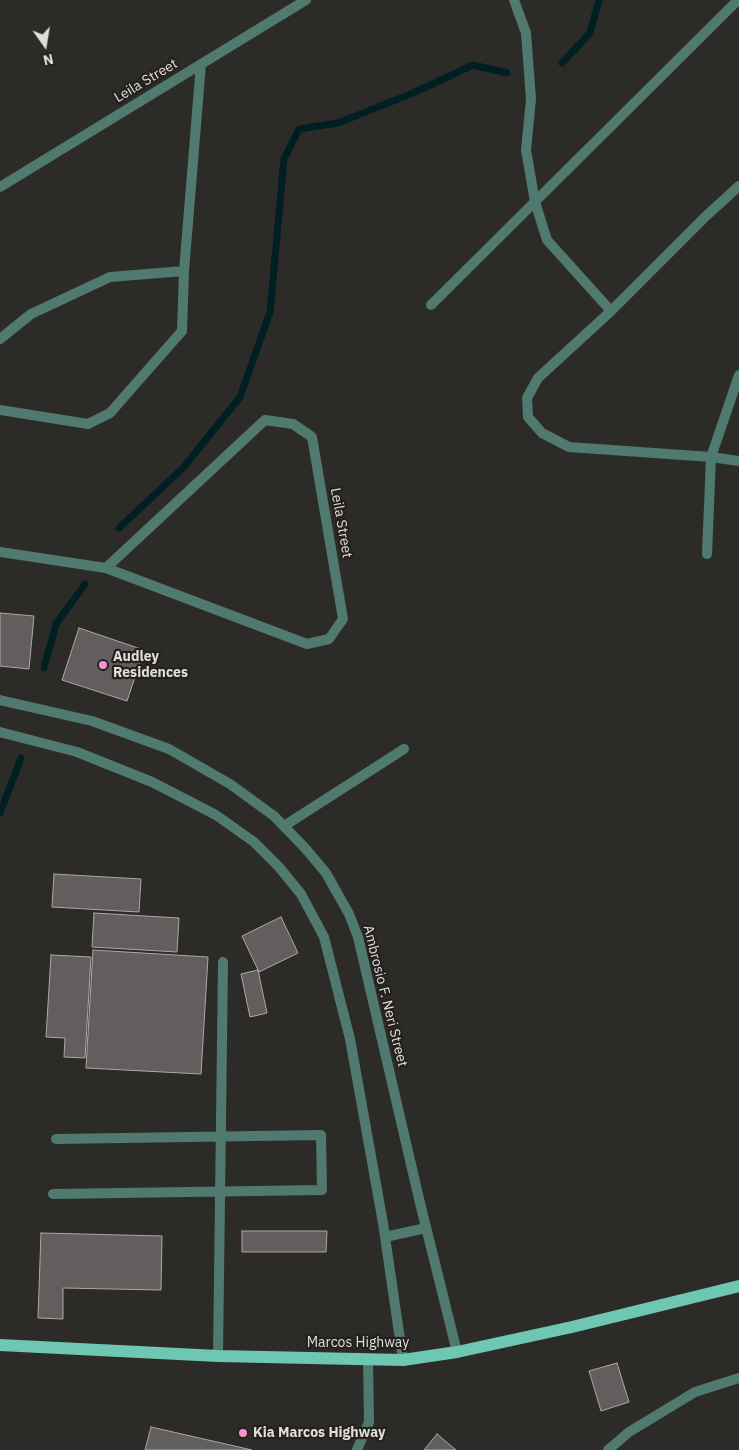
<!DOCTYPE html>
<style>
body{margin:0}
#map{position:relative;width:739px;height:1450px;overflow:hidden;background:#2d2b28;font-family:"IBM Plex Sans",sans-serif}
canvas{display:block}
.north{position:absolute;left:20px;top:20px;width:50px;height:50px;-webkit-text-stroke:4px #24211e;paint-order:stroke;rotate:167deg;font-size:14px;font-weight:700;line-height:20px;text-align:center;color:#e0dfdd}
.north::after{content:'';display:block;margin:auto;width:18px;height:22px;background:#e0dfdd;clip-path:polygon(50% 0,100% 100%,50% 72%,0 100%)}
</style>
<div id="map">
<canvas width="739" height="1450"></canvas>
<div class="north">N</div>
</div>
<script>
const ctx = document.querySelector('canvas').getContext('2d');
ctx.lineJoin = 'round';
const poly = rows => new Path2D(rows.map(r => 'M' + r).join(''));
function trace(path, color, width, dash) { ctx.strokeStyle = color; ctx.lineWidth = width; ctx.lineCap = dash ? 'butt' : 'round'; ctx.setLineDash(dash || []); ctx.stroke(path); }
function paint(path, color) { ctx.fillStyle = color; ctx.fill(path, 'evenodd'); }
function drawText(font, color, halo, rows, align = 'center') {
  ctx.font = font + ' "IBM Plex Sans",sans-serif'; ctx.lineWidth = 4.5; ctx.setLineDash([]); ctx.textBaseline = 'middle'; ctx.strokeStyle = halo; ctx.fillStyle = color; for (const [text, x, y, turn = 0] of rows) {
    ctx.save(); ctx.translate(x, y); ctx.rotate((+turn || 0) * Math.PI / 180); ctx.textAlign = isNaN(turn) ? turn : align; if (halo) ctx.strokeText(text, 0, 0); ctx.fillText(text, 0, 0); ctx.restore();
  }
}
trace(poly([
 [562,63,590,33,599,0],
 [119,528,183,468,240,397,270,312,284,159,299,129,338,123,413,93,473,65,507,73],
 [44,668,56,624,85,584],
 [0,813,21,758]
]), '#001f23', 7);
const building = poly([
 [0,613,34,616,29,669,0,666,0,613],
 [79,628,144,650,127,701,62,680,79,628],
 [54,874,141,879,139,912,52,907,54,874],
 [94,913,179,918,177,952,92,947,94,913],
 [281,917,298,953,259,972,242,936,281,917],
 [93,950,208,957,201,1074,86,1068,93,950],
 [51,955,91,957,85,1058,64,1057,65,1038,46,1037,51,955],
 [258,970,267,1013,250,1017,241,974,258,970],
 [242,1231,327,1231,326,1252,242,1252,242,1231],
 [41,1233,162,1236,161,1290,63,1288,63,1319,38,1318,41,1233],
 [617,1363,629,1402,601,1411,589,1371,617,1363],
 [151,1427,252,1450,145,1450,151,1427],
 [437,1434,456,1450,424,1450,437,1434]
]);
paint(building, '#635e5e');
trace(building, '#ada8a8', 1);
trace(poly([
 [284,826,404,749],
 [53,1194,322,1190,321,1135,56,1139],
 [218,1356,223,962],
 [357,1450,369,1422,368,1359],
 [608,1450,629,1432,695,1392,739,1378]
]), '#50796f', 10);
trace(poly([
 [514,0,526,33,531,99,526,150,535,202,547,240,611,311],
 [739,186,705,217,611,311,538,378,527,398,528,417,542,433,569,447,711,457,739,461],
 [0,187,306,0],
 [431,305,735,3],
 [0,339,31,314,110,277,184,271],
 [0,410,88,424,110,413,182,331,184,271,201,64],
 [265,420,293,424,312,437,343,619,329,639,307,644,106,568,265,420],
 [0,552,106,568],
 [707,554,711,457,739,375]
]), '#50796f', 10);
trace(poly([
 [0,700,92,721,169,749,230,784,274,816,305,848,326,873,349,914,358,937,420,1203,457,1352],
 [0,732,77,752,152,782,216,815,254,842,279,867,301,894,324,937,350,1039,383,1223,403,1360],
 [385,1237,426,1228]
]), '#50796f', 10);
trace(poly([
 [0,1345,218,1356,403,1360,457,1352,572,1327,739,1286]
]), '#6ec7b2', 12);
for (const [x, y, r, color] of [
 [103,665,5,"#f890cc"],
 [243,1433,5,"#f890cc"]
]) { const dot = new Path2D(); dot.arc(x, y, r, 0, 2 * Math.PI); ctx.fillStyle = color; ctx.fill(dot); trace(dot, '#24211e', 2); }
drawText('14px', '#e0dfdd', '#24211e', [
 ["Leila Street",146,81,-31],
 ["Leila Street",341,523,80],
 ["Ambrosio F. Neri Street",385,996,76],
 ["Marcos Highway",358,1343]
]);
drawText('bold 14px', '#e0dfdd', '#24211e', [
 ["Audley",113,657],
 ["Residences",113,673],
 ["Kia Marcos Highway",253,1433]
], 'left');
</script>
